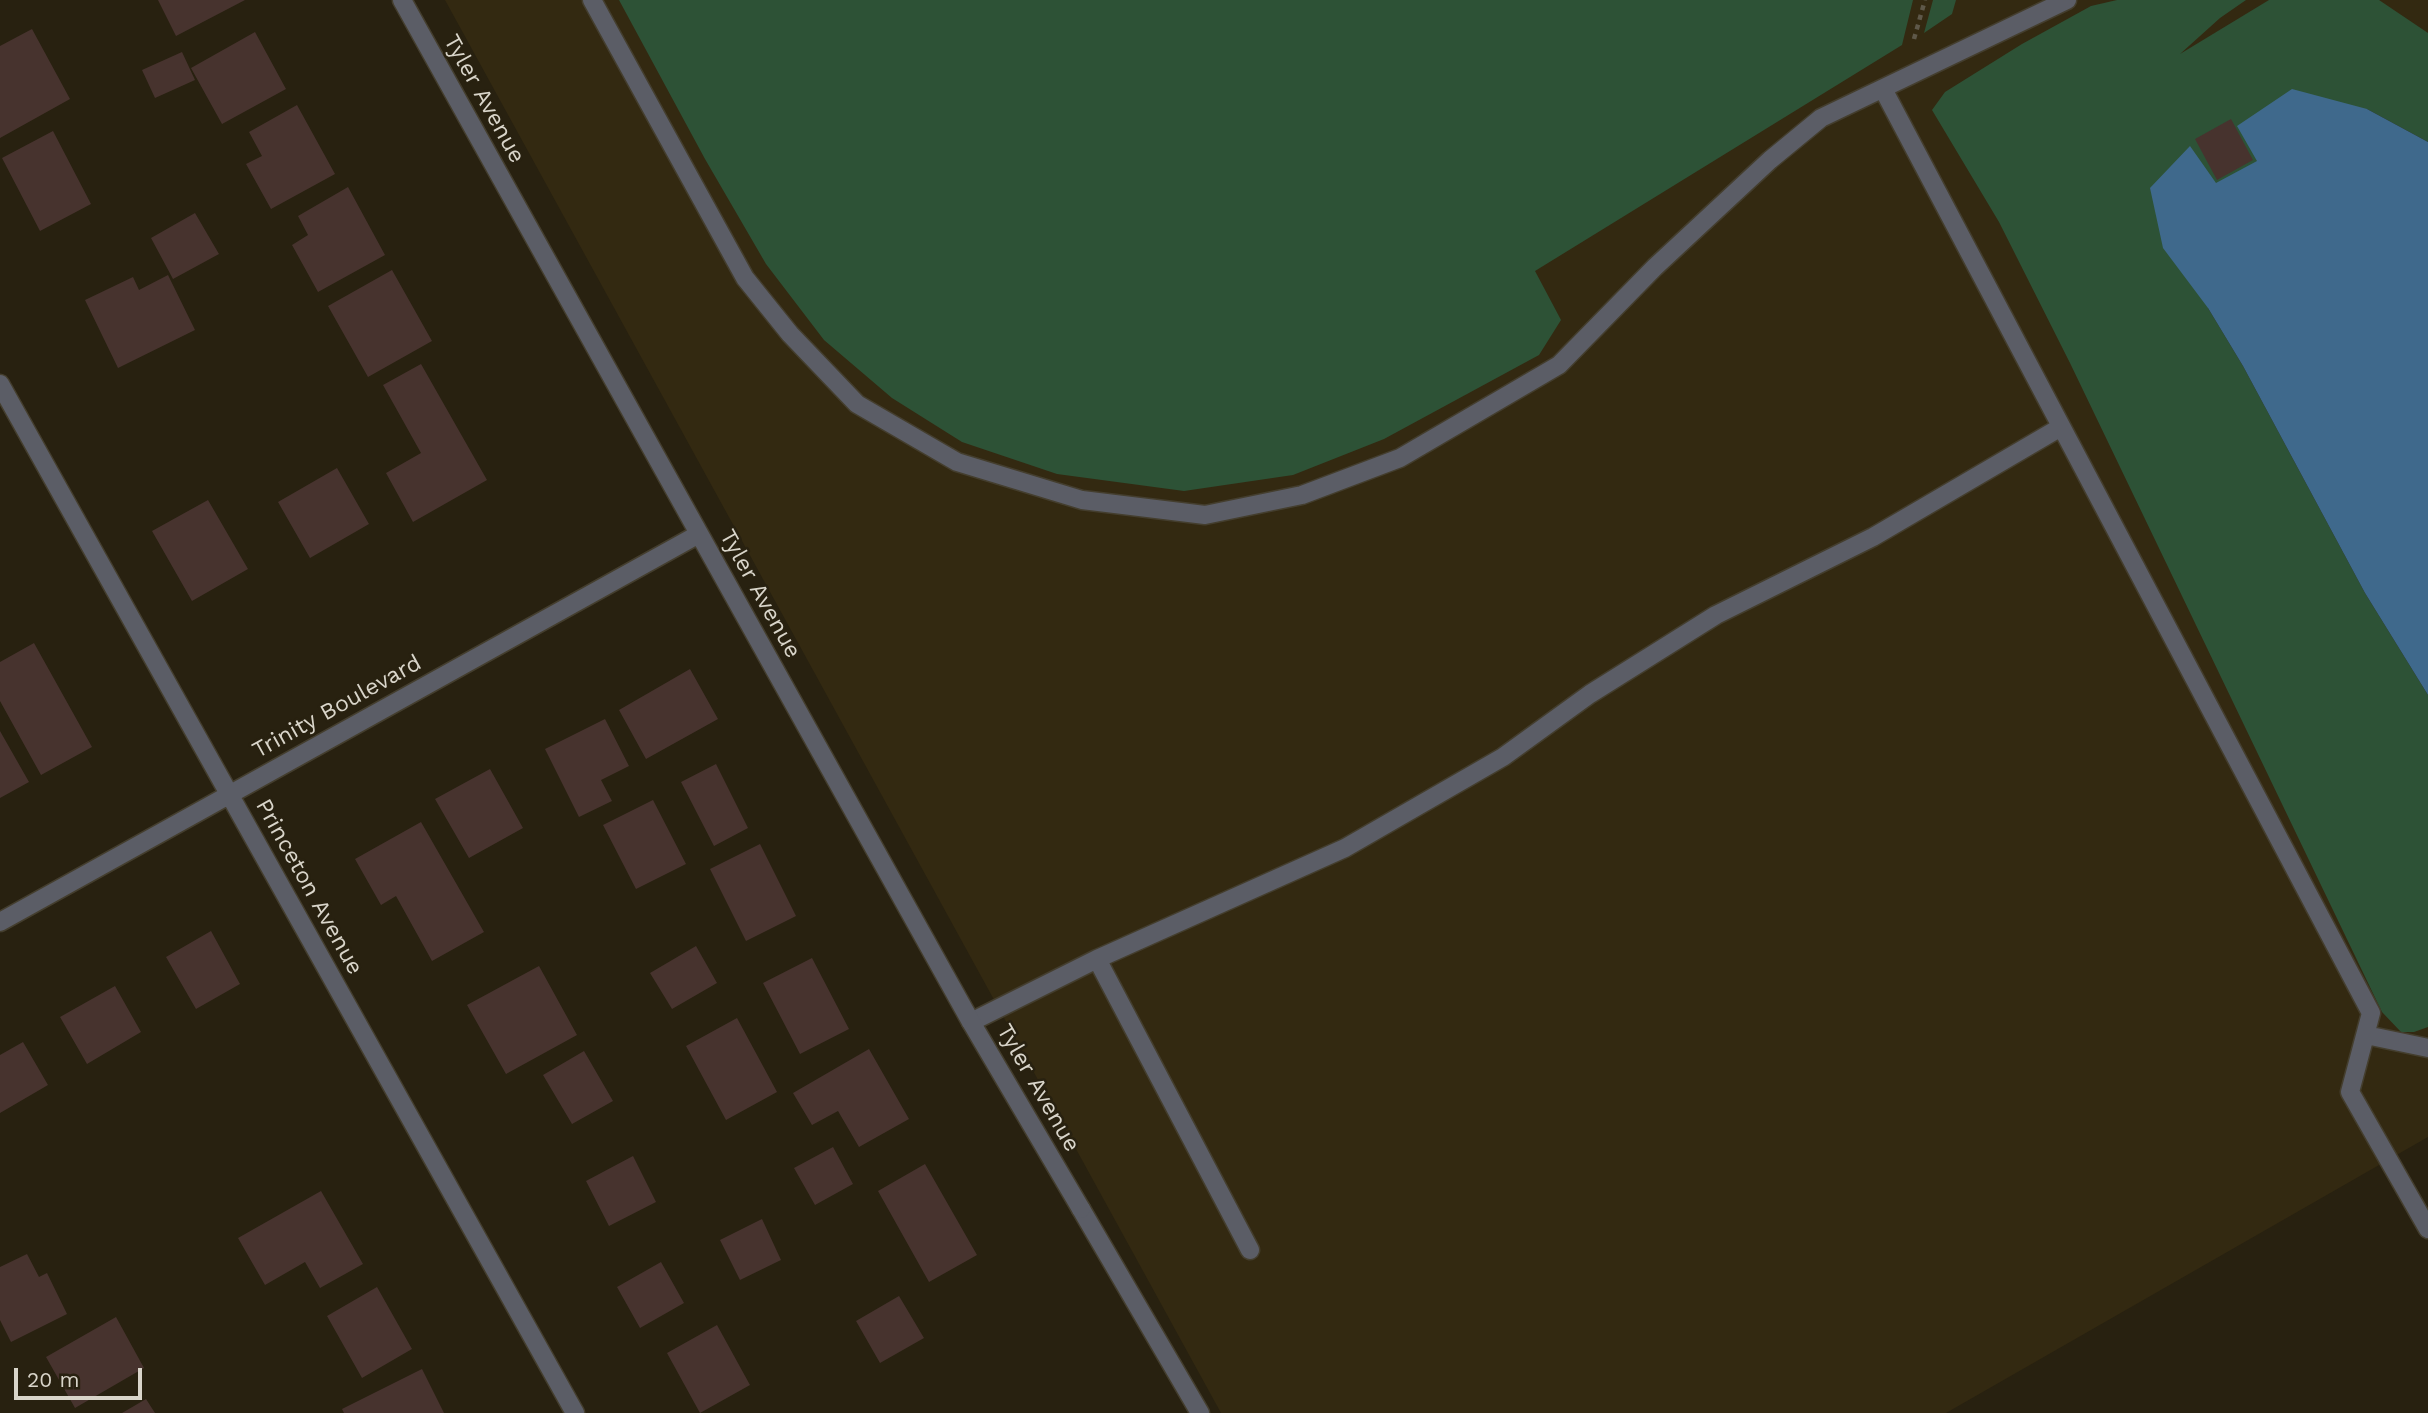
<!DOCTYPE html>
<style>
body{margin:0}
#map{position:relative;width:2428px;height:1413px;overflow:hidden;background:#282110;font-family:"Work Sans",sans-serif}
canvas{display:block}
.scale{position:absolute;left:14px;top:1368px;width:128px;height:32px;box-sizing:border-box;border:4px solid #d9d5ca;border-top:0;padding-left:9px;font-size:21px;line-height:24px;white-space:nowrap;color:#d9d5ca;-webkit-text-stroke:5px #282110;paint-order:stroke}
</style>
<div id="map">
<canvas width="2428" height="1413"></canvas>
<div class="scale">20 m</div>
</div>
<script>
const ctx = document.querySelector('canvas').getContext('2d');
ctx.lineJoin = 'round';
function paint(path, color) { ctx.fillStyle = color; ctx.fill(path, 'evenodd'); }
const poly = rows => new Path2D(rows.map(r => 'M' + r).join(''));
function trace(path, color, width, dash) { ctx.strokeStyle = color; ctx.lineWidth = width; ctx.lineCap = dash ? 'butt' : 'round'; ctx.setLineDash(dash || []); ctx.stroke(path); }
function drawText(font, color, halo, rows, align = 'center') {
  ctx.font = font + ' "Work Sans",sans-serif'; ctx.lineWidth = 5; ctx.setLineDash([]); ctx.textBaseline = 'middle'; ctx.strokeStyle = halo; ctx.fillStyle = color; for (const [text, x, y, turn = 0] of rows) {
    ctx.save(); ctx.translate(x, y); ctx.rotate((+turn || 0) * Math.PI / 180); ctx.textAlign = isNaN(turn) ? turn : align; if (halo) ctx.strokeText(text, 0, 0); ctx.fillText(text, 0, 0); ctx.restore();
  }
}
paint(poly([
 [445,0,2428,0,2428,106,2295,22,2017,208,2428,975,2428,1137,1946,1413,1221,1413]
]), '#332911');
paint(poly([
 [619,0,1913,0,1902,45,1535,271,1561,320,1539,355,1384,439,1293,475,1184,491,1057,474,962,442,892,398,824,340,766,264,705,159],
 [1933,0,1956,0,1952,14,1924,33],
 [2117,0,2246,0,2220,18,2180,54,2269,0,2379,0,2428,33,2428,142,2367,109,2216,184,2208,308,2243,366,2365,593,2428,695,2428,1027,2414,1032,2401,1032,2382,1012,2070,363,1999,222,1932,110,1945,92,2022,44,2091,6]
]), '#2d5236');
paint(poly([
 [2292,89,2367,109,2428,142,2428,695,2365,593,2243,366,2208,308,2163,248,2150,188,2190,146,2216,183,2257,161,2237,126]
]), '#3f698c');
paint(poly([
 [158,0,245,0,176,36],
 [32,29,70,99,0,138,0,46],
 [255,32,286,89,222,124,191,68],
 [182,52,195,80,155,98,142,70],
 [297,105,335,174,271,209,246,164,262,156,249,132],
 [2231,119,2253,160,2217,180,2195,139],
 [53,131,91,204,40,231,2,158],
 [348,187,385,255,318,292,292,245,308,235,298,216],
 [195,213,219,254,173,279,151,238],
 [392,270,432,341,368,377,328,306],
 [168,275,195,330,118,368,85,300,133,277,139,290],
 [421,364,487,480,413,522,386,473,421,453,383,385],
 [337,468,369,524,310,558,278,502],
 [208,500,248,569,192,601,152,531],
 [34,643,92,747,41,775,0,701,0,662],
 [690,669,718,719,646,759,619,710],
 [605,719,629,766,601,780,612,801,579,817,545,749],
 [0,731,29,782,0,798],
 [716,764,748,828,714,846,681,782],
 [490,769,523,828,469,858,435,799],
 [653,800,686,864,636,889,603,825],
 [421,822,484,932,432,961,396,896,381,905,355,859],
 [760,844,796,916,746,941,710,869],
 [211,931,240,984,196,1009,166,957],
 [696,946,717,983,672,1009,650,973],
 [812,958,849,1029,800,1054,763,983],
 [539,966,577,1035,506,1074,467,1005],
 [115,986,141,1032,87,1064,60,1017],
 [737,1018,777,1092,726,1120,686,1046],
 [23,1042,48,1085,0,1113,0,1055],
 [869,1049,909,1119,859,1147,838,1111,812,1125,793,1093],
 [584,1051,613,1101,572,1124,543,1075],
 [833,1147,853,1184,815,1205,794,1168],
 [633,1156,656,1202,609,1226,586,1181],
 [925,1164,977,1255,929,1282,878,1191],
 [321,1191,363,1264,320,1288,305,1262,265,1285,238,1238],
 [762,1219,781,1260,740,1280,720,1240],
 [27,1254,39,1277,47,1273,67,1314,11,1342,0,1320,0,1267],
 [661,1262,684,1303,640,1328,617,1287],
 [377,1287,412,1349,362,1378,327,1316],
 [899,1296,924,1338,880,1363,856,1321],
 [116,1317,144,1368,75,1408,46,1357],
 [717,1325,750,1385,700,1413,667,1353],
 [422,1369,444,1413,344,1413,342,1409],
 [146,1399,155,1413,122,1413]
]), '#47332e');
const lane = poly([
 [592,0,745,278,790,334,857,404,957,462,1082,500,1205,515,1302,495,1400,458,1559,365,1655,267,1770,160,1821,118,2067,0],
 [1883,89,2371,1013,2350,1092,2428,1229],
 [1097,959,1250,1250],
 [971,1022,1097,959,1345,848,1503,757,1590,694,1716,615,1873,537,2061,427],
 [2366,1035,2428,1048],
 [1081,1209,1200,1413]
]);
const street = poly([
 [402,0,971,1022,1081,1209],
 [0,384,575,1413],
 [0,922,699,534]
]);
trace(lane, '#443e2e', 21);
trace(street, '#443e2e', 21);
trace(poly([
 [1914,39,1925,0]
]), '#5e5849', 4.5, [5, 5]);
trace(lane, '#5b5d66', 18);
trace(street, '#5b5d66', 18);
drawText('23px', '#d9d5ca', '#282110', [
 ["Tyler Avenue",484,99,61],
 ["Tyler Avenue",760,594,61],
 ["Trinity Boulevard",337,707,-29],
 ["Princeton Avenue",309,887,61],
 ["Tyler Avenue",1038,1088,60]
]);
</script>
